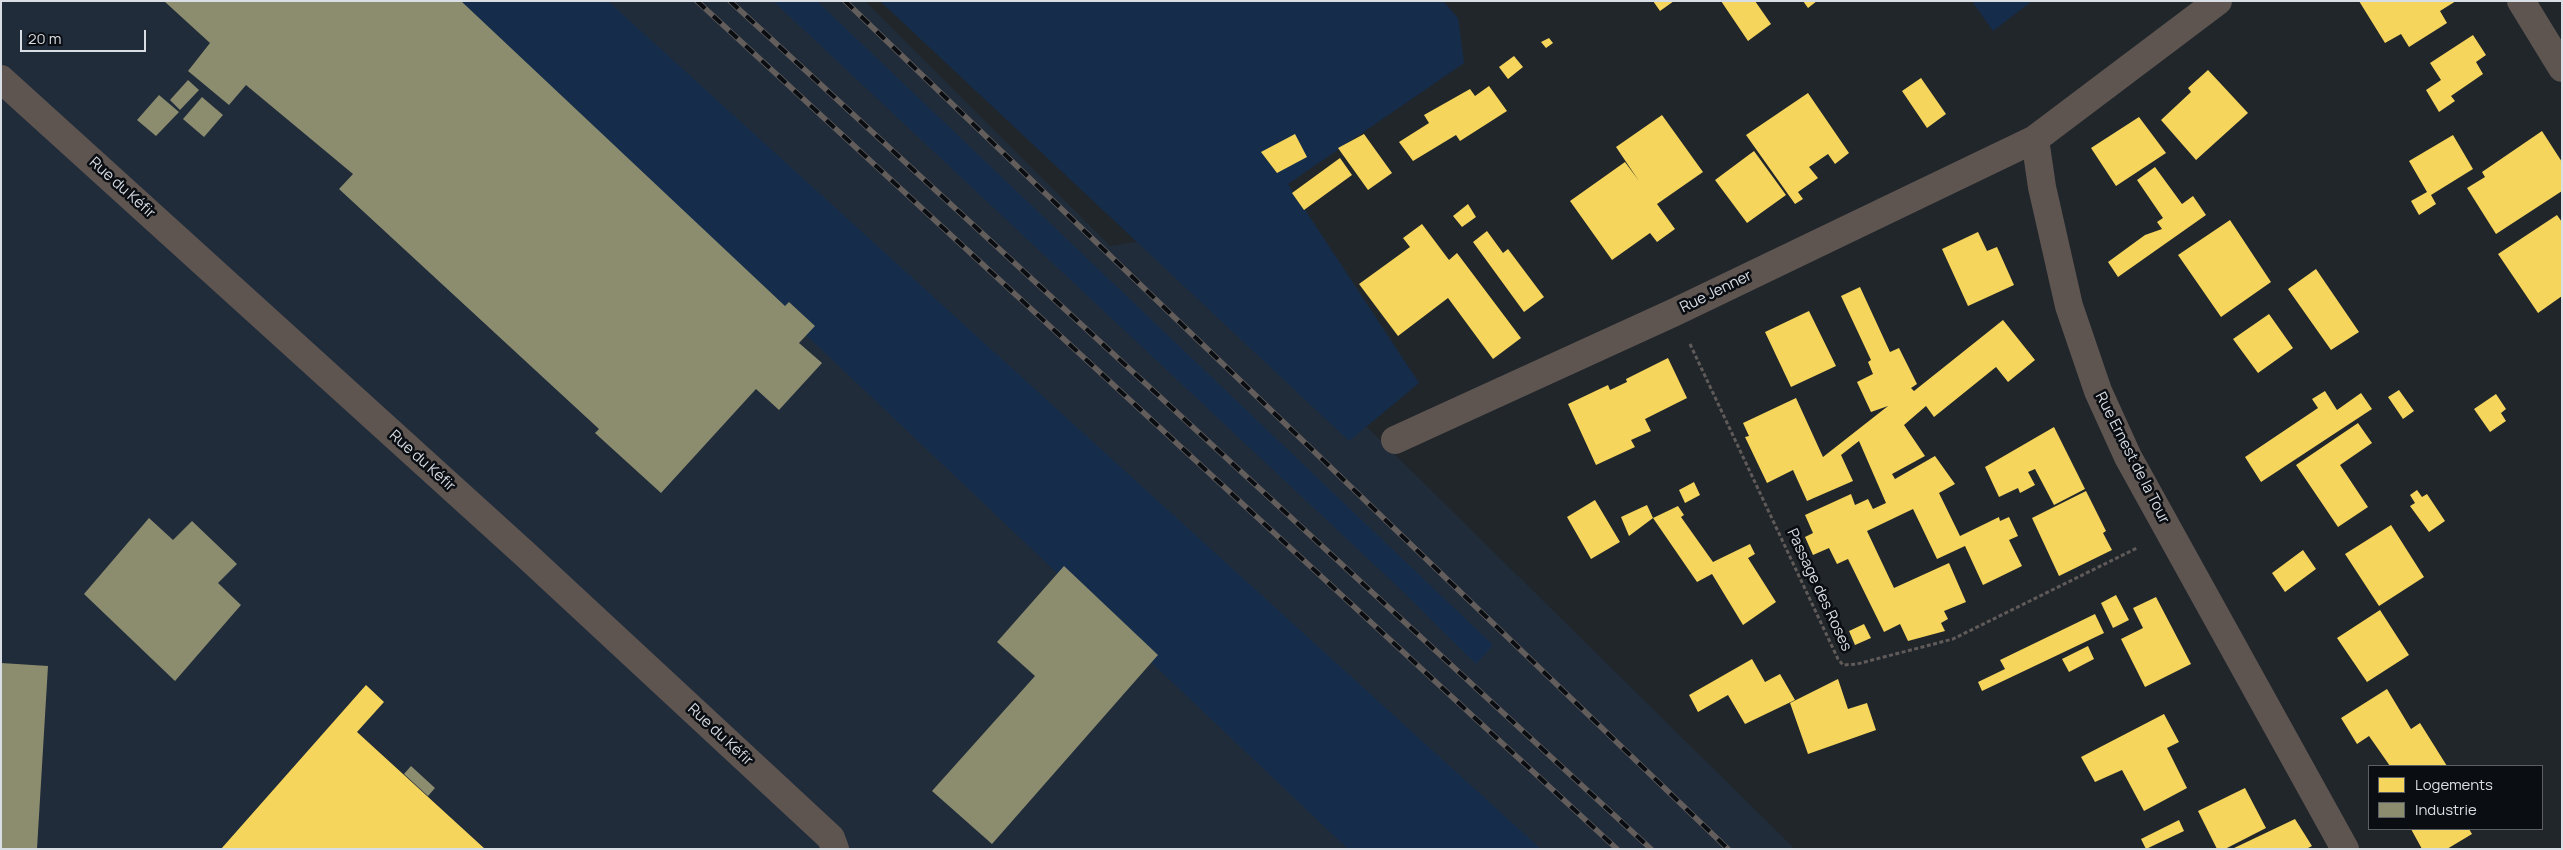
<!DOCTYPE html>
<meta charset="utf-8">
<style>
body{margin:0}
#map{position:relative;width:2563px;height:850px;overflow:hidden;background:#21262b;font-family:Manrope,sans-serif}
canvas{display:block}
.frame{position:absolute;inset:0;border:2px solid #d9dee5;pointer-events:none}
.legend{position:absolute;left:2368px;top:765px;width:175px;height:65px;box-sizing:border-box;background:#0a0d12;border:1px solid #5d6166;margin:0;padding:6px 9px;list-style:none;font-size:15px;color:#d9dee5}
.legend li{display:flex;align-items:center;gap:10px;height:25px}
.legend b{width:25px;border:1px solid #5d6166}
.scale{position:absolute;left:20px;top:30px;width:126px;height:22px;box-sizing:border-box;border:2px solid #d9dee5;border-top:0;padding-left:6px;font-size:15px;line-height:18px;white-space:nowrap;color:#d9dee5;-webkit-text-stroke:4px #0a0d12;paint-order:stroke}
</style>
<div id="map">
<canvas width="2563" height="850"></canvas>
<div class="frame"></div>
<ul class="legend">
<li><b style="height:14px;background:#f6d55c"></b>Logements</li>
<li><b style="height:14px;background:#8c8c6e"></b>Industrie</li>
</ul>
<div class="scale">20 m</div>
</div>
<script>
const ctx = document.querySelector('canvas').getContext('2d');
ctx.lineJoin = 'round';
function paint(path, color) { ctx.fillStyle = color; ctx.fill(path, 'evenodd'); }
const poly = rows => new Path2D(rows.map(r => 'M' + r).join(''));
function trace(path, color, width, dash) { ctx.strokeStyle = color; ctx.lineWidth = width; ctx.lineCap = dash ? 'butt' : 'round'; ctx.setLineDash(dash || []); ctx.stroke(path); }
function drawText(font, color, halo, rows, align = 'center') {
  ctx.font = font + ' Manrope,sans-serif'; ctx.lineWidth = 5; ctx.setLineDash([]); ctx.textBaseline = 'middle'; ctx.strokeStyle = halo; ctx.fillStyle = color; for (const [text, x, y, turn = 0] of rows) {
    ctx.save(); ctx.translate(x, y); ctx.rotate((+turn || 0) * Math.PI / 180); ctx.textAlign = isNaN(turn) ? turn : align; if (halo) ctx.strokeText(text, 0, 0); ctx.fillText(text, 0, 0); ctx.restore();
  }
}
paint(poly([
 [1,1,865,1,1110,246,1173,236,1795,849,1,849]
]), '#212c3a');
paint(poly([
 [454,1,608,1,1541,849,1348,849],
 [773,1,817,1,1493,645,1476,664,1397,586],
 [880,1,1443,1,1458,18,1464,63,1288,184,1419,383,1349,441],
 [1972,1,2032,1,1993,31]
]), '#152d4b');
paint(poly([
 [1653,1,1674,1,1660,11],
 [1721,1,1755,1,1771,24,1748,41],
 [1803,1,1817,1,1808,8],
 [2359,1,2456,1,2440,11,2447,23,2409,47,2401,34,2385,43],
 [2473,35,2486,55,2476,62,2483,74,2451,96,2455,101,2439,112,2426,90,2441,80,2430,63],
 [1549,38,1553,43,1546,48,1541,42],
 [1514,56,1523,67,1508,79,1499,67],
 [2208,70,2248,113,2196,160,2161,120,2191,92,2188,88],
 [1921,78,1946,114,1927,128,1902,91],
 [1489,86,1507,111,1460,141,1456,135,1413,161,1399,142,1429,123,1424,115,1470,89,1475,96],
 [1808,93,1849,153,1835,164,1828,154,1809,167,1818,178,1798,192,1803,199,1795,204,1746,135],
 [1662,115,1703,172,1657,204,1675,229,1657,242,1650,233,1612,260,1570,201,1625,162,1639,181,1616,147],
 [2139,117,2166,153,2116,186,2091,148],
 [2542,131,2562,162,2562,191,2496,234,2467,188,2485,177,2482,172],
 [1295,134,1307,157,1277,173,1261,152],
 [1364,134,1392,173,1368,190,1338,148],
 [2453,135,2473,169,2431,195,2436,204,2419,215,2411,201,2427,192,2409,161],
 [1754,151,1786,195,1747,223,1715,180],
 [1340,158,1352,175,1304,210,1292,193],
 [2155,167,2182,204,2193,196,2206,215,2118,277,2108,262,2145,235,2162,229,2157,222,2163,218,2137,180],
 [1468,204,1476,217,1462,227,1453,216],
 [2557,215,2562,222,2562,296,2538,313,2498,254],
 [2230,220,2271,282,2221,317,2178,255],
 [1422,224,1449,260,1457,253,1521,338,1493,359,1448,298,1398,336,1359,284,1410,247,1403,238],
 [1487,231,1503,253,1508,249,1544,297,1524,312,1473,242],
 [1978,232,1987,251,1997,247,2014,285,1968,306,1942,249],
 [2316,269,2359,332,2331,350,2288,289],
 [1860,287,1890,352,1899,348,1917,384,1911,388,1914,391,2003,320,2035,360,2008,382,1996,367,1934,417,1926,406,1904,425,1925,456,1892,474,1895,479,1935,456,1955,484,1939,493,1960,536,1999,517,2000,521,2009,517,2018,536,2009,540,2022,566,1983,585,1965,546,1937,559,1913,509,1867,531,1894,588,1949,563,1966,602,1944,611,1948,619,1941,623,1945,631,1908,641,1900,624,1884,632,1848,559,1837,564,1829,548,1813,555,1805,537,1813,533,1805,515,1851,494,1855,505,1868,499,1873,509,1886,503,1859,441,1841,455,1853,481,1807,501,1793,470,1767,483,1745,437,1749,436,1743,423,1796,398,1823,457,1888,406,1871,412,1857,382,1873,374,1868,362,1871,360,1841,296],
 [1809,311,1836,366,1791,387,1765,332],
 [2269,314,2293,348,2258,373,2233,339],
 [1668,358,1687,398,1645,419,1651,431,1631,440,1635,447,1596,465,1568,404,1608,385,1610,390,1627,382,1626,379],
 [2399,390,2414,411,2403,419,2388,397],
 [2325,391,2337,410,2361,393,2372,409,2261,482,2245,457,2318,408,2312,399],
 [2496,394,2506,409,2501,413,2506,421,2490,432,2474,409],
 [2358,423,2372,443,2340,465,2368,507,2338,527,2296,465],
 [2054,427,2085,489,2054,505,2035,469,2028,472,2035,485,2020,493,2018,488,1999,497,1985,467],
 [1694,482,1700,495,1685,503,1679,490],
 [2417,490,2422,497,2427,494,2445,521,2429,532,2410,506,2415,503,2410,495],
 [2086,491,2106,531,2103,533,2112,550,2059,576,2032,518],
 [1595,500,1620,542,1591,559,1567,517],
 [1647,505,1653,518,1629,536,1621,517],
 [1678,506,1684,515,1681,517,1713,562,1750,544,1755,554,1748,558,1776,602,1743,625,1712,574,1697,582,1653,518],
 [2391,525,2424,577,2379,606,2345,554],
 [2303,550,2316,569,2285,592,2272,573],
 [2116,595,2129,620,2113,628,2101,603],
 [2156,597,2191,664,2145,687,2121,639,2143,628,2133,608],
 [2380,610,2409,655,2367,682,2337,638],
 [2095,614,2104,633,1982,691,1978,682,2005,669,2000,660],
 [1864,624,1871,638,1855,645,1849,631],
 [2088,646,2094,659,2069,672,2062,659],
 [1752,659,1765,682,1780,674,1795,700,1745,724,1728,695,1698,712,1689,695],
 [1838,679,1848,709,1867,703,1876,730,1808,754,1790,703],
 [366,685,384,702,357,732,485,849,221,849],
 [2387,689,2411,729,2420,723,2447,766,2390,766,2369,736,2357,744,2341,718],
 [2164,714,2179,742,2167,748,2187,788,2144,811,2122,770,2095,782,2081,757],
 [2245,788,2266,828,2225,849,2217,849,2198,811],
 [2295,819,2312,846,2306,849,2232,849],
 [2179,820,2184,831,2146,849,2141,839],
 [2411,829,2469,829,2472,834,2447,849,2422,849]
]), '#f6d55c');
paint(poly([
 [164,1,461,1,785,306,789,302,815,326,799,343,822,363,779,410,756,389,661,493,595,433,599,429,339,189,353,174,246,85,229,105,188,71,210,43],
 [188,80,199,90,180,110,170,100],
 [159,95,179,112,156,136,137,120],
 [202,97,223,115,204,137,183,119],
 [149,518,173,540,192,521,237,564,218,583,241,605,175,681,84,594],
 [1064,566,1158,655,992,844,932,791,1035,676,997,642],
 [1,663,48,666,37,849,1,849],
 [411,766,435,788,428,796,404,774]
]), '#8c8c6e');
trace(poly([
 [1690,344,1838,659,1843,665,1857,664,1953,639,2137,548]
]), '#605b59', 3, [4, 2.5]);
trace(poly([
 [2218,1,2035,139,2042,187,2069,306,2098,391,2128,457,2345,849],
 [2521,1,2562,68],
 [1,79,526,555,831,838,835,849],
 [1395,440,1675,312,2035,139]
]), '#5e5551', 28);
const rail = poly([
 [697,1,1617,849],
 [730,1,1651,849],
 [845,1,1728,849]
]);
trace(rail, '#635e5c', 5.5);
trace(rail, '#0a0d12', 4, [11]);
drawText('15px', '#d9dee5', '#0a0d12', [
 ["Rue du Kéfir",122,188,42],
 ["Rue Jenner",1716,292,-26],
 ["Rue Ernest de la Tour",2132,458,63],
 ["Rue du Kéfir",422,461,42],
 ["Passage des Roses",1819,590,65],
 ["Rue du Kéfir",720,735,43]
]);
</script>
